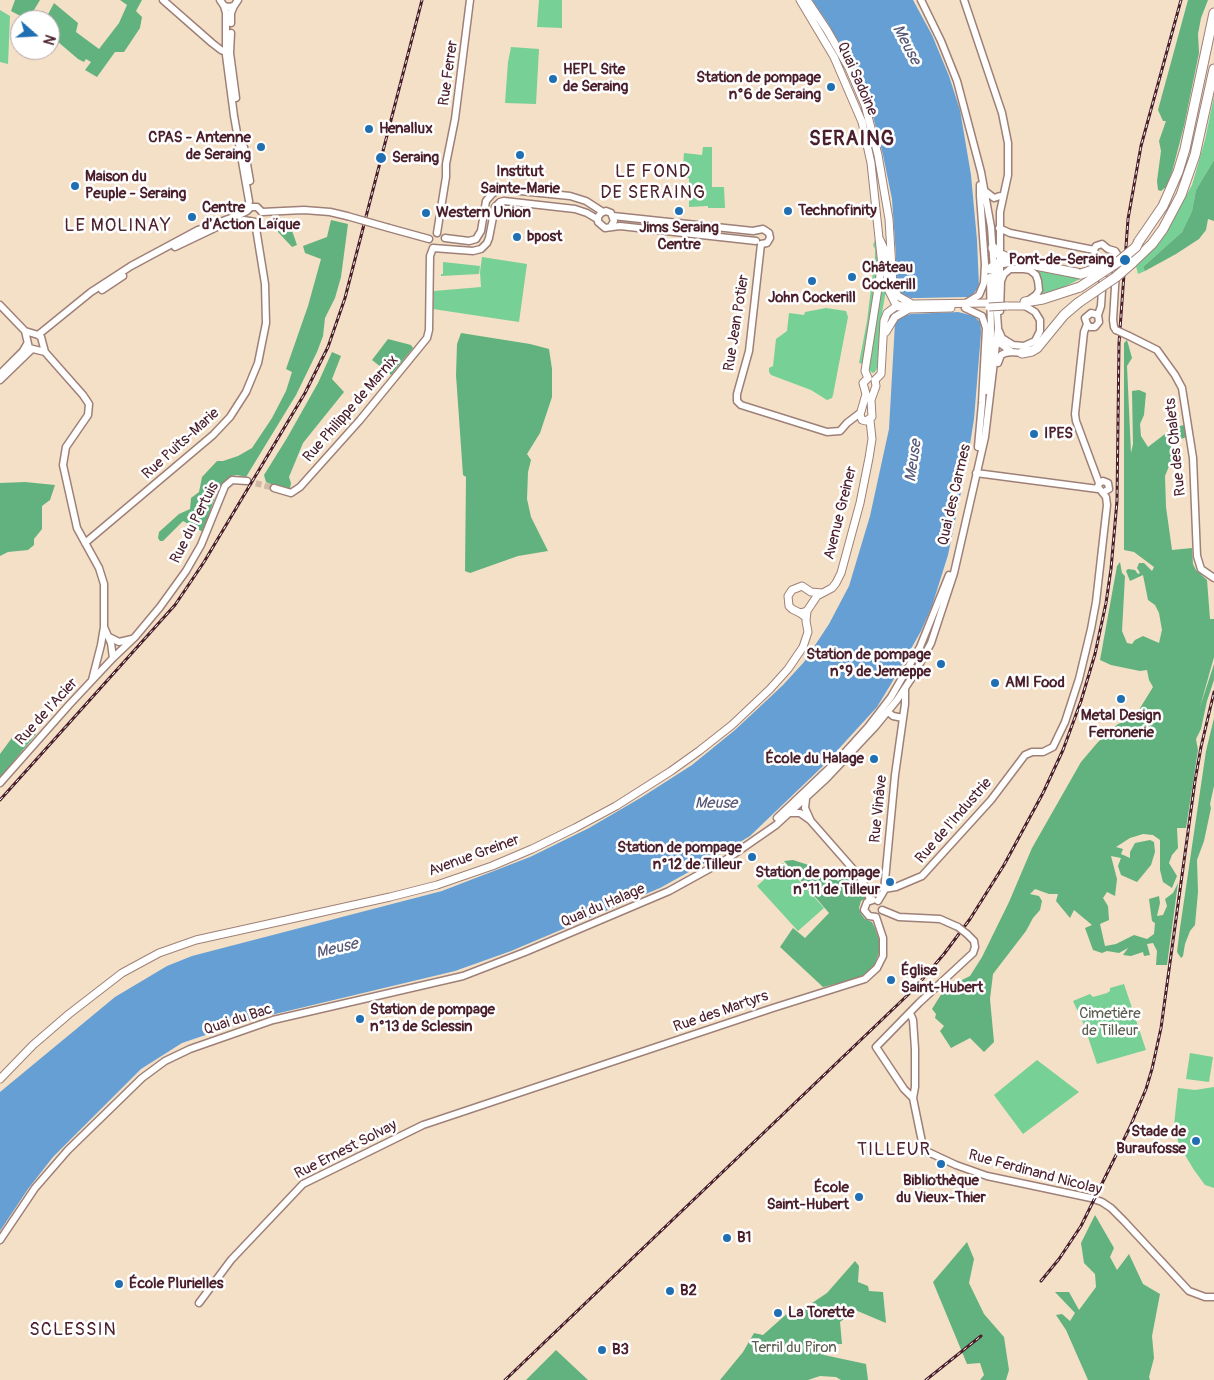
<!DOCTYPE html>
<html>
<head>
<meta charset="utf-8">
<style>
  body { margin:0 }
  #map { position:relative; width:1214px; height:1380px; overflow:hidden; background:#f4e0c6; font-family:Pangolin,sans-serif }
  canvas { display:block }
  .north { position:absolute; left:10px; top:10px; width:50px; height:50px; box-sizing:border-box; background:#fff; border:1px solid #b7a5aa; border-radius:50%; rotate:109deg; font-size:14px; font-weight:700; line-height:20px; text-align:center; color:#4a1f2b }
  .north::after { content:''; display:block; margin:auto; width:18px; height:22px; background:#1f6fb2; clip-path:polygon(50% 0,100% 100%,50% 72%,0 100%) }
</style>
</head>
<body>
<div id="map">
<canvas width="1214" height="1380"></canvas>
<div class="north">N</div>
</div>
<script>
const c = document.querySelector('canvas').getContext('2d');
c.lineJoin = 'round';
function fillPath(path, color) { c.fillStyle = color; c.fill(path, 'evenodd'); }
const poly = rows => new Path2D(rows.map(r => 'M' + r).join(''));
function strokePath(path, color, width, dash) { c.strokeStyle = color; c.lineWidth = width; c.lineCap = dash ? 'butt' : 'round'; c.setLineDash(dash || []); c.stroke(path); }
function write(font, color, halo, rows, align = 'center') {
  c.font = font + ' Pangolin,sans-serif'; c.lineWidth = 5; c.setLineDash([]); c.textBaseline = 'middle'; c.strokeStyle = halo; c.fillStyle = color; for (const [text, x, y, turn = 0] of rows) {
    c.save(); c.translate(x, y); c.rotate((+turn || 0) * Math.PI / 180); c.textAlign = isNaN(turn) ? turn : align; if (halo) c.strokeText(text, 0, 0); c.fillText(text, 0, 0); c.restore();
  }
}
fillPath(poly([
  [539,0,562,0,562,28,537,27],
  [0,10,10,16,8,64,0,62],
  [511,47,539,49,536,104,505,103,508,62],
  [1214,96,1214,160,1196,190,1192,211,1182,232,1143,267,1145,271,1138,274,1136,266,1152,251,1165,234,1192,185,1205,140],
  [703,147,712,147,712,187,724,187,725,208,708,208,708,206,689,207,689,178,682,178,684,153,702,155],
  [875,240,878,264,863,364,859,363,867,321,875,256,875,249,873,245],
  [482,257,527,264,519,322,433,309,434,291,481,287,480,272],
  [443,262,480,266,479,274,441,276,441,274,443,274],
  [885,262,887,284,881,319,877,368,875,372,872,373,868,368],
  [1013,265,1080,277,1080,279,1056,291,1036,298,1041,283,1026,267],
  [826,308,846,311,848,317,833,395,832,398,827,400,811,390,771,375,769,372,769,368,773,366,776,339,787,331,789,313,804,315,805,312],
  [783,863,824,908,798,931,757,886],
  [1124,984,1146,1050,1097,1064,1084,1025,1073,1001,1090,994,1093,997,1107,993,1110,991,1110,988],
  [1190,1053,1213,1057,1209,1082,1186,1079],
  [1037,1060,1079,1092,1023,1134,994,1095],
  [1214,1087,1214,1188,1205,1185,1194,1170,1179,1145,1174,1125,1178,1088,1195,1090]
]), '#77d095');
fillPath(poly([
  [15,0,40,0,28,20,11,11],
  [120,0,142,0,136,11,142,17,140,28,124,52,115,52,97,77,85,70,91,62,86,59,84,62,78,59,50,35,50,20,45,20,54,3,78,23,76,32,99,49,119,23,127,5],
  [1188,0,1208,0,1201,18,1198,34,1199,53,1184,126,1172,172,1166,187,1161,191,1158,190,1157,181,1161,151,1159,141,1166,121,1163,121,1158,110],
  [1214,160,1214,221,1208,219,1206,230,1199,239,1176,254,1145,271,1143,267,1182,232,1192,211,1196,190],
  [331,220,348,224,341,277,335,298,325,318,323,336,317,352,296,395,246,477,237,475,231,476,218,488,203,532,183,521,163,541,160,541,158,538,159,532,179,514,190,509,191,498,199,492,202,477,217,461,223,461,238,456,252,448,272,418,286,391,292,372,286,369,308,306,321,259,305,253,303,246,327,237],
  [289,222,297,245,292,247,278,232,277,227,279,225],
  [461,333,530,344,549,349,552,369,552,397,540,433,527,454,531,460,528,472,527,499,531,517,548,551,518,556,470,573,465,571,466,477,463,475,456,375,457,344],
  [388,339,411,345,413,348,391,375,372,360],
  [1127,340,1132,358,1127,366,1131,453,1133,444,1132,391,1139,390,1146,393,1144,415,1140,424,1141,436,1148,447,1174,427,1185,425,1189,436,1171,443,1172,459,1165,476,1166,507,1172,550,1192,548,1193,564,1196,570,1207,580,1210,619,1214,619,1214,657,1200,707,1214,664,1214,680,1207,701,1201,729,1196,739,1198,750,1186,828,1177,828,1178,848,1172,855,1169,863,1177,876,1172,888,1163,882,1160,870,1160,840,1153,835,1143,834,1130,838,1116,847,1123,849,1121,854,1130,858,1130,852,1135,843,1150,840,1154,842,1155,852,1151,865,1137,882,1121,875,1118,866,1121,858,1111,856,1117,879,1115,896,1107,892,1103,898,1108,906,1109,920,1100,924,1105,946,1116,944,1134,935,1147,939,1154,934,1155,923,1152,921,1149,899,1159,896,1160,903,1157,916,1163,915,1167,906,1165,899,1173,893,1178,883,1167,965,1156,965,1157,951,1153,943,1147,944,1150,955,1144,956,1143,952,1131,956,1123,955,1128,948,1119,953,1107,951,1102,953,1093,950,1085,928,1092,925,1074,910,1070,918,1056,901,1058,894,1049,894,1035,889,1030,894,1039,896,1042,901,1040,910,1033,918,1026,931,993,974,990,999,994,1042,984,1052,970,1038,951,1048,940,1031,944,1026,935,1018,936,1014,932,1009,942,993,954,984,970,976,982,957,1009,902,1032,848,1081,762,1098,742,1118,724,1127,720,1137,713,1153,687,1149,680,1147,670,1140,671,1111,665,1100,660,1117,566,1120,562,1122,573,1125,576,1122,631,1127,643,1132,644,1135,640,1143,636,1159,643,1162,630,1159,613,1155,605,1148,600,1143,575,1130,581,1126,571,1128,569,1135,570,1138,574,1140,573,1137,568,1139,563,1144,563,1152,571,1154,567,1134,552,1124,550,1124,343],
  [332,352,341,356,332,379,344,392,303,443,289,477,291,483,290,489,275,486,266,482,264,475,287,438,318,383],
  [25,482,55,485,50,500,42,506,42,529,34,539,34,545,28,550,8,552,0,556,0,483],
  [1214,718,1214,786,1210,804,1211,808,1204,841,1197,860,1198,892,1195,925,1190,931,1185,944,1183,956,1181,958,1177,952,1180,928,1206,751],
  [26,730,36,734,0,778,0,754,14,735],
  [793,860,818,868,838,881,851,873,857,881,851,887,856,893,863,890,866,898,861,901,859,908,861,914,865,919,872,922,875,928,879,940,879,953,874,965,866,974,853,980,823,987,780,947,793,928,805,938,829,913,784,861],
  [1095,1215,1114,1248,1110,1257,1117,1270,1129,1254,1143,1284,1160,1294,1152,1336,1154,1358,1149,1377,1150,1380,1088,1380,1066,1330,1056,1315,1062,1314,1070,1321,1075,1313,1055,1292,1069,1292,1079,1310,1096,1287,1095,1274,1084,1263,1081,1243],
  [967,1242,974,1259,969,1283,984,1314,1004,1337,1009,1370,1006,1380,980,1380,984,1375,980,1363,967,1364,933,1282],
  [855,1261,859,1266,858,1282,868,1286,869,1291,883,1292,886,1323,855,1310,840,1322,842,1344,826,1344,824,1355,866,1364,868,1380,841,1380,836,1377,820,1376,808,1380,720,1380,743,1352,754,1333,763,1335,790,1311,794,1315,827,1293],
  [556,1350,573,1366,588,1380,526,1380]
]), '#61b27e');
fillPath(poly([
  [812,0,913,0,932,35,949,76,960,110,971,175,977,240,981,333,974,419,967,463,948,555,932,606,921,631,891,684,877,707,823,766,750,836,712,859,660,888,511,951,455,971,250,1020,182,1043,141,1069,53,1157,28,1189,0,1231,0,1092,115,997,167,966,192,956,442,891,530,857,589,828,642,797,692,765,735,730,783,685,804,662,829,624,849,586,870,516,889,429,896,305,896,256,892,199,883,155,869,101,854,70,827,22]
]), '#659fd4');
fillPath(poly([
  [895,282,902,294,911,298,919,298,968,297,972,295,980,286,981,323,974,316,958,312,911,314,901,317,895,322]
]), '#f4e0c6');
strokePath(poly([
  [247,481,274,488]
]), '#d2b9a7', 6, [6, 3]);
const secondary = poly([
  [163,0,212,43,221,50,226,52],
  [220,0,224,6,229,7,234,6,238,0],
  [964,0,1002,113,1008,143,1008,175,1000,212,1000,272,997,284],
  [224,6,226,13,226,55,234,116,249,201,248,209],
  [231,23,231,13,234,6],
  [231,33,230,53,236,98],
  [244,147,250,181],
  [985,191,994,198,1000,196],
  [262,212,304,210,330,212,347,216],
  [613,216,753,231,763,229,769,233,770,238,767,243,761,244],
  [611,226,614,221,611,213,606,211,601,213,598,217,598,222,605,228,620,226,756,241],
  [389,228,429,239],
  [999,228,1010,233,1094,250],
  [437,233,446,177,446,164,455,119,470,0],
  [445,238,469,241,476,239,481,231,486,201,492,194,500,189,570,196,586,201,603,212],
  [761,244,749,351,737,394,737,401,741,405,827,432,840,431,847,423,860,413],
  [175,247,219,226,244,220,255,222],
  [433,248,473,251,481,249,487,243,489,238,495,207,500,202,504,201,575,209,587,213,597,219],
  [1094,250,1096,246,1102,244,1108,249,1115,251,1117,254,1113,320,1114,327,1116,330],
  [1094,250,1096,257,1104,258],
  [102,290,123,276],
  [966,303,979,295,984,283,985,264,980,196,980,185],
  [0,305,25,331,38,335,41,337,45,352,83,395,89,404,88,415,66,447,63,465,77,528,99,568,104,584,104,627,101,645,92,680],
  [965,308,982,316,986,328,982,403,978,447],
  [1000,311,1001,281,1004,274,1010,269,1024,269,1030,270,1036,275,1038,281,1039,290,1036,295,1029,300],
  [1087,324,1090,327,1095,327,1099,322,1098,315,1101,306,1104,258],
  [25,331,29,348,45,352],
  [999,331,1002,338,1013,345,1024,346,1035,341,1040,331,1040,320,1035,312,1025,306],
  [38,335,91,292,131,266,198,230,239,215,247,211,251,207,257,207,262,212],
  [1129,336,1157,350,1175,375,1182,388,1193,458,1197,556,1201,569,1214,578],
  [995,340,1012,352],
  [998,363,1001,355,1005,353,1012,352,1022,353],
  [0,374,23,351,27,344],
  [0,380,31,350],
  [987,391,991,333,990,277],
  [976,473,1098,489],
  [1099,483,1103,481,1108,483,1109,489,1104,492],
  [274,488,291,493,300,487,360,420,427,338,429,330,430,256,433,248],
  [85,543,213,435,230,417,246,392,258,363,266,323,265,284,255,222],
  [104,627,111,643,113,658],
  [109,637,119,642,132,639],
  [888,712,893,716,903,718],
  [0,783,69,705,113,658,135,637,160,607,186,571,201,545,225,486,232,480,247,481],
  [806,799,805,808,810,819],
  [790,813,800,813,810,820,860,877,866,888,870,900],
  [777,818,839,759,868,727,891,697,920,647,949,575],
  [884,889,896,887,922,876,991,800,1025,755,1032,752,1043,752,1053,747,1065,722,1079,679,1091,629,1096,602,1107,505,1106,497,1098,487,1099,483,1076,421,1075,414,1084,332,1087,324,1085,318,1091,313,1098,315],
  [873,900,867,902,864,910,869,916,876,917],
  [878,901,884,891,895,775,905,704,905,689],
  [882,910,899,917,940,919,958,927],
  [910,1013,913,1020,915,1049,915,1087,913,1098,922,1142,926,1151,956,1165,987,1176,1091,1198,1102,1202,1111,1208,1124,1221,1189,1291,1205,1297,1214,1297],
  [913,1098,904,1089,876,1047,919,1003,973,953,975,947,974,941,967,934],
  [0,1240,35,1188,68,1150,142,1078,165,1061,190,1049,273,1020,463,976,525,952,669,891,727,859,776,825,827,778,875,727,897,700,913,676,931,643,954,573,985,437,998,328,991,227,981,172,957,81,941,41,921,0],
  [199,1303,231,1260,303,1184,423,1125,773,1008,865,979,877,968,883,956,883,938,876,917]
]);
const primary = poly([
  [800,0,834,57,862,122,871,163,882,266],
  [807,0,827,30,849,68,865,105,878,155,889,219,893,286,898,296,912,304],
  [880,240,886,253,888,289,895,303,900,307,910,309,951,308],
  [1006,306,1025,306],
  [886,332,895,317,909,309],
  [868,378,863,383,866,394,860,415,862,420,866,421,872,417,871,400,876,386,875,380,881,374,884,321,887,313,895,307,912,304,989,303],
  [868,378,865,371,882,263],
  [800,613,807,611,817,596,832,588,836,583,841,573,860,503,869,458,872,439,870,420],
  [804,616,800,613,792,609,789,606,788,596,792,590,802,586,811,592,822,593],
  [0,1079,33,1045,69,1014,122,973,159,953,196,940,390,897,437,885,492,866,532,849,575,828,616,806,671,771,699,751,732,725,770,689,788,669,803,647,808,632,806,621,807,611]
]);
const highway = poly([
  [1139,241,1163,206,1178,172,1185,149,1214,13],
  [993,248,999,254,1015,261,1081,274],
  [1132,263,1152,244,1163,229,1181,195,1195,155,1214,69],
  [990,269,999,263,1013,261],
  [1025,302,1043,299,1080,287],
  [1022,353,1032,351,1037,348,1064,315,1078,303]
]);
strokePath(secondary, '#9f8078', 9);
strokePath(primary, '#9f8078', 9);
strokePath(highway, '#9f8078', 11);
strokePath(secondary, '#fff', 6);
strokePath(primary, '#fff', 7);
strokePath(highway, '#fff', 9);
const rail = poly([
  [0,800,175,605,204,562,305,393,328,347,345,298,422,0],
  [1041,1281,1059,1259,1081,1226,1130,1127,1146,1089,1152,1069,1161,1028,1195,781,1201,747,1214,692],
  [505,1380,914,989,944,954,970,919,1004,865,1043,793,1063,750,1081,701,1095,654,1106,603,1111,569,1117,501,1119,343,1128,219,1141,146,1181,0],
  [926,1380,981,1336]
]);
strokePath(rail, '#4a1f2b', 3);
strokePath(rail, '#fff', 1, [4]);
const secondaryBridge = poly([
  [347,216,389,228],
  [1116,330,1129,336],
  [958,927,967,934]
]);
const primaryBridge = poly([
  [989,307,1006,306]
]);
const highwayBridge = poly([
  [1081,274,1107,265],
  [1080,287,1118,262,1136,247,1139,241],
  [1078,303,1116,277,1132,263]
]);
strokePath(secondaryBridge, '#9f8078', 9, []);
strokePath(primaryBridge, '#9f8078', 9, []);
strokePath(highwayBridge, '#9f8078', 11, []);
strokePath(secondaryBridge, '#fff', 6);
strokePath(primaryBridge, '#fff', 7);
strokePath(highwayBridge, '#fff', 9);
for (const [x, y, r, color] of [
  [553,79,5,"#1f6fb2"],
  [831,87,5,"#1f6fb2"],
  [369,129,5,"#1f6fb2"],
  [261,147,5,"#1f6fb2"],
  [520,155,5,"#1f6fb2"],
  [381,158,6,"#1f6fb2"],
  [75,186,5,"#1f6fb2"],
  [679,211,5,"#1f6fb2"],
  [788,211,5,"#1f6fb2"],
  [426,213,5,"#1f6fb2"],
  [192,217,5,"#1f6fb2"],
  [517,237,5,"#1f6fb2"],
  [1125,260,6,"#1f6fb2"],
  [852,277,5,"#1f6fb2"],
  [812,281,5,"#1f6fb2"],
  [1034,434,5,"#1f6fb2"],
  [941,664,5,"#1f6fb2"],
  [995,683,5,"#1f6fb2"],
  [1121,699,5,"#1f6fb2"],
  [874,759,5,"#1f6fb2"],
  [752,857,5,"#1f6fb2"],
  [890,882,5,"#1f6fb2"],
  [891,980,5,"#1f6fb2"],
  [360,1019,5,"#1f6fb2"],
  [1196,1141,5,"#1f6fb2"],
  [941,1164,5,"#1f6fb2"],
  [859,1197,5,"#1f6fb2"],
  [727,1238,5,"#1f6fb2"],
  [119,1284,5,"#1f6fb2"],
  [670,1291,5,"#1f6fb2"],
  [778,1313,5,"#1f6fb2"],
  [602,1350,5,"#1f6fb2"]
]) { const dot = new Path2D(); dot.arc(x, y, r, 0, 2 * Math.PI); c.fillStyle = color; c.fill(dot); strokePath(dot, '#fff', 2); }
write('bold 15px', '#4a1f2b', '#fff', [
  ["HEPL Site",563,70],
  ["de Seraing",563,87],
  ["Station de pompage",821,78,"right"],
  ["n°6 de Seraing",821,95,"right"],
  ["Henallux",379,129],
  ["CPAS - Antenne",251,138,"right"],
  ["de Seraing",251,155,"right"],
  ["Seraing",392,158],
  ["Institut",520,172,"center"],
  ["Sainte-Marie",520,189,"center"],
  ["Maison du",85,177],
  ["Peuple - Seraing",85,194],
  ["Centre",202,208],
  ["d'Action Laïque",202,225],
  ["Technofinity",798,211],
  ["Western Union",436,213],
  ["Jims Seraing",679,228,"center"],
  ["Centre",679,245,"center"],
  ["bpost",527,237],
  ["Pont-de-Seraing",1114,260,"right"],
  ["Château",862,268],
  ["Cockerill",862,285],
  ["John Cockerill",812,298,"center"],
  ["IPES",1044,434],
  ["Station de pompage",931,655,"right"],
  ["n°9 de Jemeppe",931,672,"right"],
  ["AMI Food",1005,683],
  ["Metal Design",1121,716,"center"],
  ["Ferronerie",1121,733,"center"],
  ["École du Halage",864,759,"right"],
  ["Station de pompage",742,848,"right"],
  ["n°12 de Tilleur",742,865,"right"],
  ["Station de pompage",880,873,"right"],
  ["n°11 de Tilleur",880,890,"right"],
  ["Église",901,971],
  ["Saint-Hubert",901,988],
  ["Station de pompage",370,1010],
  ["n°13 de Sclessin",370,1027],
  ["Stade de",1186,1132,"right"],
  ["Buraufosse",1186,1149,"right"],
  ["Bibliothèque",941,1181,"center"],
  ["du Vieux-Thier",941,1198,"center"],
  ["École",849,1188,"right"],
  ["Saint-Hubert",849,1205,"right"],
  ["B1",737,1238],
  ["École Plurielles",129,1284],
  ["B2",680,1291],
  ["La Torette",788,1313],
  ["B3",612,1350]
], 'left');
write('15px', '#4a1f2b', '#fff', [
  ["Rue Ferrer",449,73,-82],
  ["Quai Sadoine",857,79,66],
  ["Rue Jean Potier",737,323,-81],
  ["Rue Philippe de Marnix",351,409,-49],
  ["Rue Puits-Marie",181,444,-42],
  ["Rue des Chalets",1176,447,-96],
  ["Quai des Carmes",955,495,-77],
  ["Avenue Greiner",841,513,-76],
  ["Rue du Pertuis",195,523,-63],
  ["Rue de l'Acier",47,712,-48],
  ["Rue Vinâve",879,809,-84],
  ["Rue de l'Industrie",954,821,-49],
  ["Avenue Greiner",474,856,-20],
  ["Quai du Halage",603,906,-23],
  ["Rue des Martyrs",721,1012,-19],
  ["Quai du Bac",238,1020,-18],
  ["Rue Ernest Solvay",346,1150,-27],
  ["Rue Ferdinand Nicolay",1035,1173,15]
]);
write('15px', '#5a5d50', '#fff', [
  ["Cimetière",1110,1014],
  ["de Tilleur",1110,1031],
  ["Terril du Piron",794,1348]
]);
write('italic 16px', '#565977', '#fff', [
  ["Meuse",906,45,62],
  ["Meuse",914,461,-82],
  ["Meuse",716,804],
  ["Meuse",337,949,-14]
]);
c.letterSpacing = '1px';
write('18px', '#4a1f2b', '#fff', [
  ["LE FOND",653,172],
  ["DE SERAING",653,193],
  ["LE MOLINAY",118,226],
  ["TILLEUR",894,1150],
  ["SCLESSIN",73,1330]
]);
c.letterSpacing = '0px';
c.letterSpacing = '1px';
write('bold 20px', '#4a1f2b', '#fff', [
  ["SERAING",852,140]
]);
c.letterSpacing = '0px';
</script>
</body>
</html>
